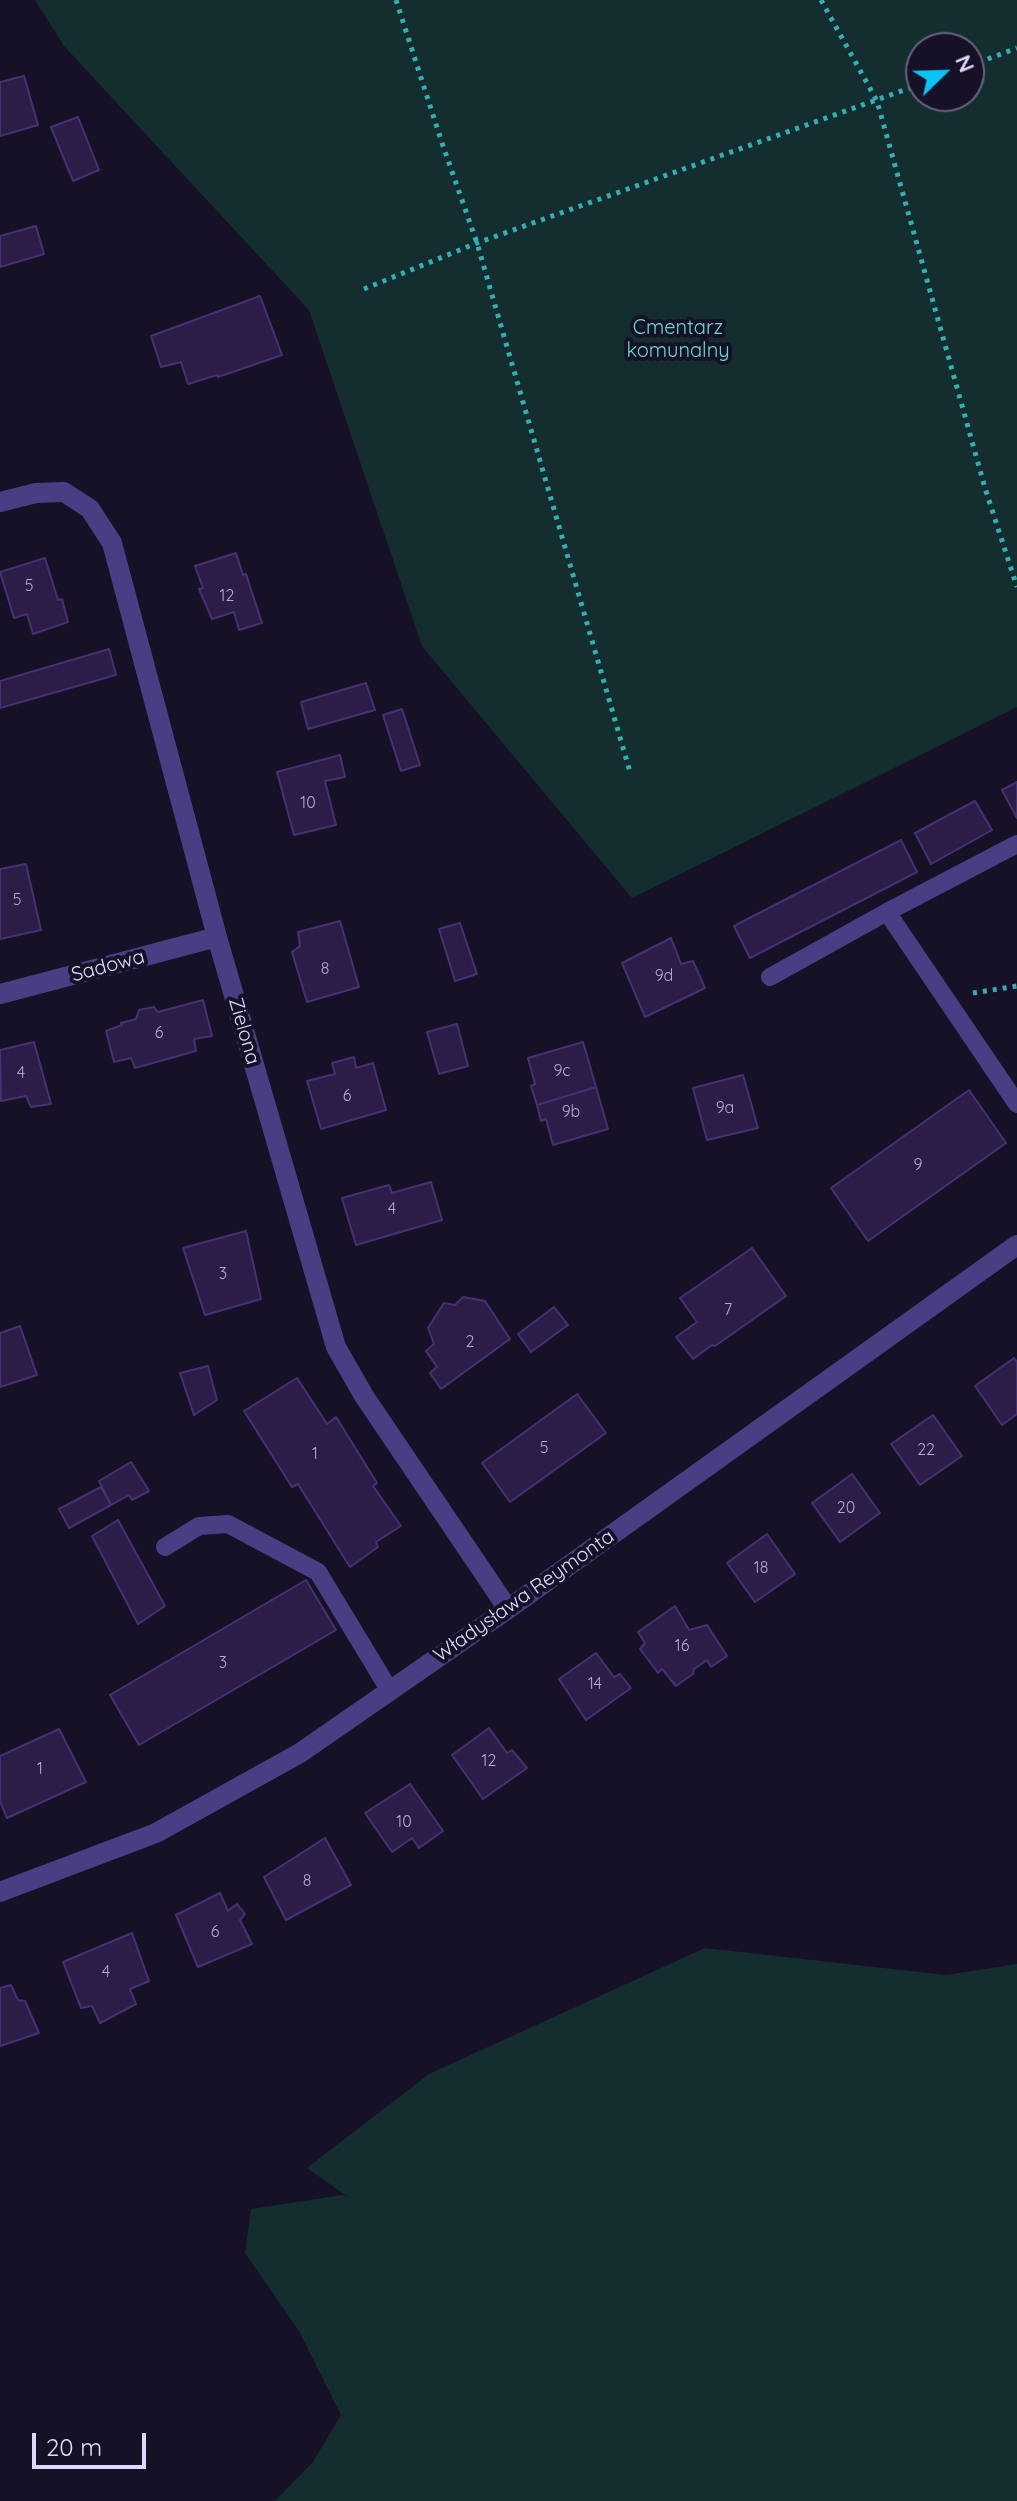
<!DOCTYPE html>
<html>
<head>
<meta charset="utf-8">
<style>
  body { margin:0 }
  #map { position:relative; width:1017px; height:2501px; overflow:hidden; background:#171127; font-family:Quicksand,sans-serif }
  canvas { display:block }
  .north { position:absolute; left:905px; top:32px; width:80px; height:80px; box-sizing:border-box; background:#171127; border:2px solid #68617d; border-radius:50%; rotate:67deg; font-size:22px; font-weight:700; line-height:32px; text-align:center; color:#e1d8fd }
  .north::after { content:''; display:block; margin:auto; width:28px; height:36px; background:#0dc2f4; clip-path:polygon(50% 0,100% 100%,50% 72%,0 100%) }
  .scale { position:absolute; left:32px; top:2433px; width:114px; height:36px; box-sizing:border-box; border:4px solid #e1d8fd; border-top:0; padding-left:10px; font-size:24px; line-height:28px; white-space:nowrap; color:#e1d8fd; -webkit-text-stroke:6px #171127; paint-order:stroke }
</style>
</head>
<body>
<div id="map">
<canvas width="1017" height="2501"></canvas>
<div class="north">N</div>
<div class="scale">20 m</div>
</div>
<script>
const c = document.querySelector('canvas').getContext('2d');
c.lineJoin = 'round';
function fillPath(path, color) { c.fillStyle = color; c.fill(path, 'evenodd'); }
const poly = rows => new Path2D(rows.map(r => 'M' + r).join(''));
function strokePath(path, color, width, dash) { c.strokeStyle = color; c.lineWidth = width; c.lineCap = dash ? 'butt' : 'round'; c.setLineDash(dash || []); c.stroke(path); }
function write(font, color, halo, rows, align = 'center') {
  c.font = font + ' Quicksand,sans-serif'; c.lineWidth = 8; c.setLineDash([]); c.textBaseline = 'middle'; c.strokeStyle = halo; c.fillStyle = color; for (const [text, x, y, turn = 0] of rows) {
    c.save(); c.translate(x, y); c.rotate((+turn || 0) * Math.PI / 180); c.textAlign = isNaN(turn) ? turn : align; if (halo) c.strokeText(text, 0, 0); c.fillText(text, 0, 0); c.restore();
  }
}
fillPath(poly([
  [35,0,1017,0,1017,707,632,898,422,646,309,310,64,46],
  [921,48,969,48,969,96,921,96],
  [705,1948,946,1975,1017,1964,1017,2501,275,2501,313,2462,341,2415,299,2331,245,2253,251,2209,342,2195,348,2197,307,2168,429,2074]
]), '#142e30');
const building = poly([
  [24,76,38,125,0,136,0,82,24,76],
  [78,117,99,170,73,181,51,127,78,117],
  [36,226,44,254,0,267,0,236,36,226],
  [260,296,282,355,218,377,217,375,188,384,181,362,161,367,151,336,260,296],
  [236,553,243,575,246,574,262,623,239,630,234,612,212,619,199,589,203,588,195,566,236,553],
  [45,558,58,600,62,599,68,622,33,634,27,614,14,618,0,572,45,558],
  [109,649,116,675,0,708,0,681,109,649],
  [366,683,375,710,308,729,301,702,366,683],
  [402,709,420,765,401,771,383,715,402,709],
  [340,755,345,777,325,781,336,825,294,835,277,772,340,755],
  [1017,782,1017,818,1002,790,1017,782],
  [975,801,992,830,931,864,915,833,975,801],
  [901,840,917,872,750,958,734,926,901,840],
  [26,864,41,930,0,939,0,869,26,864],
  [340,921,359,987,307,1002,292,952,300,946,298,932,340,921],
  [460,923,477,974,455,981,439,929,460,923],
  [671,938,681,964,693,961,705,988,645,1017,622,963,671,938],
  [203,1000,212,1036,194,1039,196,1051,135,1068,131,1058,114,1062,106,1031,122,1025,121,1023,136,1019,139,1010,154,1007,158,1012,203,1000],
  [457,1024,468,1066,439,1074,427,1032,457,1024],
  [34,1042,51,1104,31,1107,26,1096,1,1101,0,1050,34,1042],
  [583,1042,596,1087,537,1105,531,1086,535,1084,528,1058,583,1042],
  [354,1057,356,1068,373,1063,386,1110,321,1129,307,1081,335,1074,332,1063,354,1057],
  [743,1075,758,1128,707,1140,693,1088,743,1075],
  [596,1087,608,1129,553,1145,546,1119,541,1121,537,1105,596,1087],
  [969,1090,1006,1143,868,1241,831,1188,969,1090],
  [431,1182,442,1220,356,1245,342,1198,389,1185,392,1193,431,1182],
  [246,1231,261,1299,205,1315,183,1248,246,1231],
  [752,1248,786,1296,715,1346,712,1345,693,1359,676,1337,697,1322,680,1298,752,1248],
  [463,1297,485,1301,510,1339,441,1389,430,1373,437,1367,426,1351,434,1344,428,1328,444,1303,455,1305,463,1297],
  [554,1307,568,1325,531,1352,518,1334,554,1307],
  [20,1326,37,1375,0,1387,0,1333,20,1326],
  [1014,1358,1017,1362,1017,1414,1002,1425,975,1386,1014,1358],
  [208,1366,217,1400,194,1415,180,1373,208,1366],
  [297,1378,327,1424,336,1417,377,1483,373,1486,401,1526,376,1542,378,1547,350,1567,298,1484,292,1487,244,1411,297,1378],
  [577,1394,606,1433,510,1502,482,1463,577,1394],
  [933,1415,962,1456,920,1485,891,1444,933,1415],
  [131,1462,149,1491,132,1500,129,1495,111,1505,99,1481,131,1462],
  [852,1474,880,1513,840,1542,812,1503,852,1474],
  [101,1487,111,1505,69,1528,59,1509,101,1487],
  [118,1520,165,1606,138,1624,92,1536,118,1520],
  [767,1534,795,1574,755,1602,727,1563,767,1534],
  [306,1580,336,1630,139,1745,110,1695,306,1580],
  [675,1606,689,1630,707,1625,727,1656,711,1667,707,1660,694,1669,693,1674,676,1686,662,1669,658,1673,640,1649,645,1643,638,1632,675,1606],
  [596,1653,614,1677,620,1674,631,1688,586,1720,559,1679,596,1653],
  [489,1728,507,1753,512,1750,527,1768,483,1799,452,1755,489,1728],
  [59,1729,86,1782,7,1818,0,1801,0,1756,59,1729],
  [410,1784,443,1831,419,1848,412,1838,392,1852,365,1813,410,1784],
  [325,1838,351,1885,286,1920,264,1877,325,1838],
  [220,1893,228,1911,237,1904,245,1914,240,1920,252,1944,198,1967,176,1915,220,1893],
  [132,1933,149,1981,130,1989,136,2004,100,2023,92,2006,81,2008,63,1962,132,1933],
  [11,1985,18,2000,25,2001,39,2033,0,2046,0,1988,11,1985]
]);
fillPath(building, '#2b1d47');
strokePath(building, '#453172', 2);
strokePath(poly([
  [396,0,442,143,477,243,630,772],
  [821,0,877,101,985,488,1017,587],
  [969,66,1017,48],
  [364,289,477,243,921,84],
  [973,993,1017,986]
]), '#35adb4', 5, [4, 6]);
strokePath(poly([
  [887,912,1017,844],
  [770,977,887,912,1017,1104],
  [165,1547,199,1526,228,1524,318,1572,390,1691]
]), '#493e83', 18);
strokePath(poly([
  [0,502,36,493,64,492,90,509,112,543,217,937,336,1347,364,1396,508,1609],
  [0,994,217,937],
  [0,1892,156,1833,300,1753,508,1609,1017,1245]
]), '#493e83', 20);
write('16px', '#b4a9d0', null, [
  ["5",29,586],
  ["12",227,596],
  ["10",308,803],
  ["5",17,900],
  ["8",325,969],
  ["9d",664,976],
  ["6",159,1033],
  ["9c",562,1071],
  ["4",21,1073],
  ["6",347,1096],
  ["9a",725,1108],
  ["9b",571,1112],
  ["9",918,1165],
  ["4",392,1209],
  ["3",223,1274],
  ["7",728,1310],
  ["2",470,1342],
  ["5",544,1448],
  ["22",926,1450],
  ["1",315,1454],
  ["20",846,1508],
  ["18",761,1568],
  ["16",682,1646],
  ["3",223,1663],
  ["14",595,1684],
  ["12",489,1761],
  ["1",40,1769],
  ["10",404,1822],
  ["8",307,1881],
  ["6",215,1932],
  ["4",106,1972]
]);
write('20px', '#66dbcc', '#171127', [
  ["Cmentarz",678,328],
  ["komunalny",678,351]
]);
write('20px', '#e1d8fd', '#171127', [
  ["Sadowa",108,966,-15],
  ["Zielona",244,1031,74],
  ["Władysława Reymonta",524,1596,-35]
]);
</script>
</body>
</html>
